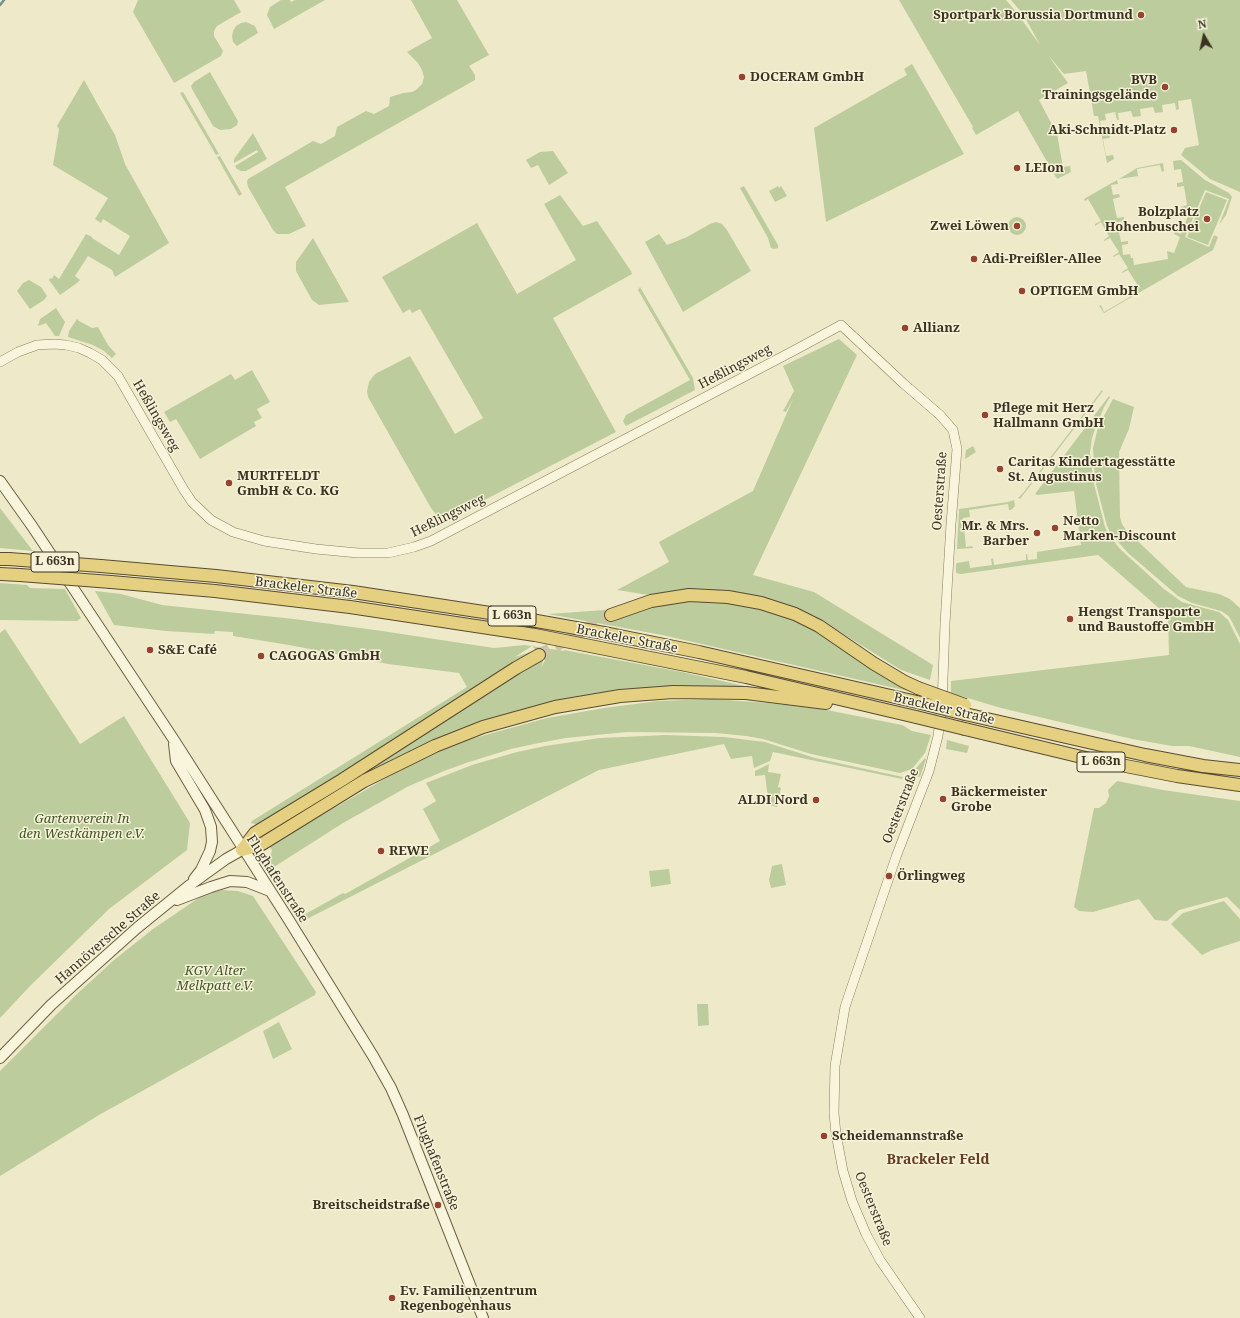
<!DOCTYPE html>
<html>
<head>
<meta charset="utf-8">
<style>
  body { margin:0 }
  #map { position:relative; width:1240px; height:1318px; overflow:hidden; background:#eeeac9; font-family:"Noto Serif",serif }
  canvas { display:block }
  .north { position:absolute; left:1184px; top:16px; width:40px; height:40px; -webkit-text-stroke:3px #f5f2d8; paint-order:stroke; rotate:351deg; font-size:11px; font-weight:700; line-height:16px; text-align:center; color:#3b3221 }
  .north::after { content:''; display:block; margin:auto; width:14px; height:18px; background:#3b3221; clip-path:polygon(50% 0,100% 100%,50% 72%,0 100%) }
</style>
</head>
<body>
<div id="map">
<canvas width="1240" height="1318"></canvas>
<div class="north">N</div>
</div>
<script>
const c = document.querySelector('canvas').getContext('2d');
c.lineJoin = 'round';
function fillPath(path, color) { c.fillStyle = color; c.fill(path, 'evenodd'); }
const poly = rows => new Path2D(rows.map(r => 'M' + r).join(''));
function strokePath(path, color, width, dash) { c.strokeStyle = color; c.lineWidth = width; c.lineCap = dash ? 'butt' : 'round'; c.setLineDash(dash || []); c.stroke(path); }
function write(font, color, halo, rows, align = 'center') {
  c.font = font + ' "Noto Serif",serif'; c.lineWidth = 3; c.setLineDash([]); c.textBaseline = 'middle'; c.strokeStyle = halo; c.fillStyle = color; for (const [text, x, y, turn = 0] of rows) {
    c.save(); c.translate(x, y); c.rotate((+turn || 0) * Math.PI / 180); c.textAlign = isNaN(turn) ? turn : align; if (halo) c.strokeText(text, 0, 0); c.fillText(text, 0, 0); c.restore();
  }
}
fillPath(poly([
  [138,0,234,0,241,12,217,26,214,31,214,36,223,51,221,56,174,83,133,12],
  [281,0,290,0,291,2,295,0,325,0,274,29,267,15,270,7],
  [411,0,457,0,489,55,469,66,475,75,475,80,285,187,306,226,289,234,277,234,273,230,248,187,247,182,248,179,313,141,321,144,335,136,337,127,366,111,374,114,389,106,390,97,403,93,412,92,416,90,422,84,424,77,422,70,418,63,407,52,432,38],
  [899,0,1006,0,1017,13,1040,45,1023,14,1011,0,1240,0,1240,192,1210,179,1181,155,1185,148,1199,145,1191,99,1178,101,1179,109,1176,110,1175,103,1162,105,1163,112,1155,113,1153,107,1140,109,1141,116,1133,117,1131,111,1118,113,1119,120,1117,120,1115,112,1105,114,1106,120,1100,121,1102,133,1109,132,1110,138,1103,139,1106,156,1113,155,1114,159,1107,163,1098,116,1094,116,1086,71,1064,74,1048,55,1068,83,1039,100,1057,134,1063,167,1070,166,1071,172,1057,179,1018,111,976,135,972,128,973,127],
  [246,22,255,26,258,33,237,46,233,42,232,36,233,31,236,26,241,23],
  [912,64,964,154,826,222,814,128,907,75,904,69],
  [210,72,238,121,237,125,231,129,220,130,213,126,192,89,191,86,194,82],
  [84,80,115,135,125,164,169,243,115,277,112,270,88,256,75,276,80,280,77,283,60,295,49,280,50,278,52,279,54,275,59,279,86,234,92,237,92,238,119,255,130,236,103,219,101,223,95,219,108,198,53,165,59,129,57,126],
  [183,92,219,154,216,155,180,93],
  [253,133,267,159,246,171,241,171,237,169,235,166,258,152,257,150,234,163,234,159],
  [553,151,568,173,549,185,538,165,531,168,526,160,540,152],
  [220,156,242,194,239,196,217,157],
  [1181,160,1205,180,1229,193,1232,197,1226,215,1219,225,1229,199,1205,190,1185,237,1209,247,1214,235,1218,237,1213,250,1104,313,1099,306,1101,305,1104,312,1130,297,1127,291,1128,290,1132,296,1135,294,1131,288,1137,284,1128,270,1122,273,1122,272,1128,268,1119,254,1113,257,1113,256,1119,252,1110,238,1104,241,1104,240,1109,236,1101,222,1095,226,1095,224,1101,221,1088,199,1085,201,1084,199,1117,180,1118,184,1111,185,1113,195,1119,194,1120,197,1113,199,1117,218,1124,217,1124,221,1117,222,1121,242,1128,241,1128,244,1122,245,1123,255,1130,254,1131,258,1133,258,1134,265,1168,259,1167,251,1174,253,1180,237,1174,234,1175,231,1181,234,1188,216,1182,214,1181,207,1187,205,1184,186,1177,187,1177,183,1183,182,1181,169,1174,170,1173,161],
  [1163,163,1164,171,1162,172,1160,165,1137,169,1138,176,1119,179,1137,168],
  [744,186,778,245,778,248,774,249,771,248,768,238,740,188],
  [778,186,779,188,781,186,787,196,775,202,769,191],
  [1206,192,1227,200,1208,245,1187,237],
  [560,195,583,226,597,221,631,271,632,274,553,318,616,432,442,522,431,508,368,397,367,391,369,382,375,374,410,356,455,434,483,418,420,309,412,313,410,309,403,313,382,277,477,223,517,294,576,260,544,204],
  '1008 226a9 9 0 1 1 18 0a9 9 0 1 1-18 0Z',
  [716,222,722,224,727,230,751,271,683,312,645,242,659,234,667,245,687,237,710,224],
  [313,238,349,302,319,305,312,300,296,271,296,262],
  [29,280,41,287,47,296,44,300,30,309,17,291,23,283],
  [640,287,693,378,695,390,626,426,623,421,626,415,690,380,638,290],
  [56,308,65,322,59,336,55,336,46,323,38,326,40,319],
  [77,319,79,321,92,328,98,327,108,345,116,354,112,358,104,351,93,345,68,337,69,331],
  [839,339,857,355,753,575,814,592,933,665,930,680,901,670,816,617,780,602,717,590,649,595,617,590,669,562,659,542,753,491,793,399,786,412,783,411,794,391,783,366],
  [252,370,270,402,257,409,262,418,254,422,256,426,200,459,176,419,170,422,164,412,231,374,235,380],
  [1102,390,1103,391,1020,499,1018,498,1023,493],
  [1109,396,1110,397,1104,407,1096,426,1092,438,1090,453,1094,484,1105,527,1108,533,1119,548,1164,589,1182,602,1219,612,1228,620,1240,644,1240,757,1189,746,1172,746,1132,739,1001,708,951,693,951,681,1169,655,1168,616,1098,555,961,574,956,573,956,564,957,563,969,561,970,568,992,565,991,559,993,558,994,565,1026,560,1026,554,1027,554,1028,560,1037,559,1037,552,1081,545,1074,491,1037,495,1035,494],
  [1113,399,1134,407,1129,429,1119,452,1120,517,1122,524,1126,530,1186,587,1219,594,1230,599,1240,608,1240,638,1230,618,1227,615,1221,611,1192,603,1178,596,1128,553,1111,534,1107,526,1095,480,1093,448,1098,427],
  [973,446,976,452,965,459,966,450],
  [1014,500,1015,506,1011,510,1009,510,1008,504,969,510,970,517,963,518,966,547,972,546,973,548,957,549,959,509,1008,502],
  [0,508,33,551,0,548],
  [0,583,27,585,30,588,65,589,81,618,77,621,0,620],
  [95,591,121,594,162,605,294,619,382,631,494,648,525,645,564,651,564,650,682,672,758,689,681,687,483,724,263,839,261,836,541,659,543,661,541,668,545,660,532,646,515,657,533,651,532,654,257,826,255,824,251,823,252,821,467,687,459,673,388,664,289,645,233,636,233,632,215,631,214,634,166,631,114,625],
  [703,599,727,601,779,613,803,624,825,636,912,690,912,692,662,635,548,614,605,610,614,618,657,605],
  [5,629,80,744,124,716,190,823,187,850,109,909,31,985,0,1018,0,633],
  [711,699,769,703,817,708,902,725,912,731,931,735,925,753,912,769,900,773,811,754,763,739,746,736,716,733,627,732,566,738,539,743,511,749,469,762,444,771,409,786,343,823,274,867,269,868,268,867,272,850,269,846,410,764,467,740,547,718,604,708,658,701],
  [666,735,724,737,765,742,815,758,903,777,902,779,773,752,770,761,754,768,752,756,731,759,724,744,599,770,303,921,300,917,343,893,345,894,440,841,423,809,436,801,426,783,472,765,517,752,545,746,600,738],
  [947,740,969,746,967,753,946,749],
  [925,758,926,759,920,777,910,775],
  [769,764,768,772,781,774,778,787,781,788,777,807,769,805,765,775,755,776,755,771],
  [1117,781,1163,790,1240,801,1240,910,1227,897,1179,910,1167,921,1155,920,1139,899,1093,912,1079,911,1074,907,1094,808,1099,808,1106,803,1109,796,1108,790],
  [782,864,786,885,771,888,769,880,772,866],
  [669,869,671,884,651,887,649,871],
  [222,890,238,891,253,896,316,992,315,995,99,1115,0,1176,0,1071,78,993,114,960,153,929,203,895],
  [1224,901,1240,919,1240,941,1212,950,1202,955,1171,924,1183,913],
  [697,1004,708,1004,709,1025,698,1026],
  [279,1022,292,1049,273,1059,263,1031]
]), '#bdcc9d');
strokePath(poly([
  [0,5,4,0]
]), '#70918f', 2.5);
strokePath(poly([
  [539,655,611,615]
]), '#cac5a7', 12, [12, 6]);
const tertiary = poly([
  [0,362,18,352,37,345,54,344,66,345,79,348,90,353,102,360,118,376,184,490,192,502,211,520,233,532,264,541,316,549,358,553,388,553,414,547,431,541,795,350,841,325,904,384,940,415,953,430,957,449,951,524,945,624,942,705,938,736,929,771,896,857,850,992,845,1007,835,1066,834,1113,836,1134,843,1171,852,1201,866,1234,880,1260,920,1318]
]);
const secondary = poly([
  [0,481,32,526,174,740,287,917,373,1056,391,1088,403,1115,483,1318],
  [174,744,176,761,205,810,211,827,212,842,210,851,201,870,194,879],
  [177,900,211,887,230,881,247,882,270,891],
  [0,1058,51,1005,137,928,190,885,226,859,242,850]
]);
const trunk = poly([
  [0,559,9,559],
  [101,566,216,576,353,592,503,615,604,633,699,652,917,702],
  [0,574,20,575],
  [111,582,215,591,350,607,535,635,746,677,916,717],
  [611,615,651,601,689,595,728,597,761,603,795,614,819,626,873,663,903,681,918,688],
  [965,714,1145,755,1203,766,1240,770],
  [965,729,1090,759,1177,776,1240,785],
  [242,850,262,844,364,781,435,746,483,727,555,707,620,696,673,692,746,693,826,703],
  [242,850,255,833,342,780,516,668,539,655]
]);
strokePath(tertiary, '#8a7e5e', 10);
strokePath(secondary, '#6c5f41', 12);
strokePath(trunk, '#584b32', 14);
strokePath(tertiary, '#f8f5dc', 9);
strokePath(secondary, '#f8f5dc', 10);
strokePath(trunk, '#e4d080', 12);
const trunkBridge = poly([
  [9,559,101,566],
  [20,575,111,582],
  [918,688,965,705],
  [917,702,965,714],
  [916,717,965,729]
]);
strokePath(trunkBridge, '#584b32', 14, []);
strokePath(trunkBridge, '#e4d080', 12);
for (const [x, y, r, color] of [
  [1141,15,4,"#97422f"],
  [742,77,4,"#97422f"],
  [1165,87,4,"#97422f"],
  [1174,130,4,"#97422f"],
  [1017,168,4,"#97422f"],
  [1207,219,4,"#97422f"],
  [1017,226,4,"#97422f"],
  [974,259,4,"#97422f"],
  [1022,291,4,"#97422f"],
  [905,328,4,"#97422f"],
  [985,415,4,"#97422f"],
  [1000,469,4,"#97422f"],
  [229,483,4,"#97422f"],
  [1055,528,4,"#97422f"],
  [1037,533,4,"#97422f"],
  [1070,619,4,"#97422f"],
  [150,650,4,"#97422f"],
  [261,656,4,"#97422f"],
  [943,799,4,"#97422f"],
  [816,800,4,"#97422f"],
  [381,851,4,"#97422f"],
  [889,876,4,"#97422f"],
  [824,1136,4,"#97422f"],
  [438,1205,4,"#97422f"],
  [392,1298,4,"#97422f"]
]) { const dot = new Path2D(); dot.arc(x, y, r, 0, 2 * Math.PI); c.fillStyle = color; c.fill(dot); strokePath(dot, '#f5f2d8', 1.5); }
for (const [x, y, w] of [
  [55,562,48],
  [512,616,48],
  [1101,762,48]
]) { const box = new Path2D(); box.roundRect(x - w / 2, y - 10, w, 20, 3); c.fillStyle = '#f5f2d8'; c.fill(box); strokePath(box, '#3b3221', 1); }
write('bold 12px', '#3b3221', null, [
  ["L 663n",55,562],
  ["L 663n",512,616],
  ["L 663n",1101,762]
]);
write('bold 13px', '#3b3221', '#f5f2d8', [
  ["Sportpark Borussia Dortmund",1133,15,"right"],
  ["DOCERAM GmbH",750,77],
  ["BVB",1157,80,"right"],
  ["Trainingsgelände",1157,95,"right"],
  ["Aki-Schmidt-Platz",1166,130,"right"],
  ["LEIon",1025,168],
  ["Bolzplatz",1199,212,"right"],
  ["Hohenbuschei",1199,227,"right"],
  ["Zwei Löwen",1009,226,"right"],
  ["Adi-Preißler-Allee",982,259],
  ["OPTIGEM GmbH",1030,291],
  ["Allianz",913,328],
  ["Pflege mit Herz",993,408],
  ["Hallmann GmbH",993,423],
  ["Caritas Kindertagesstätte",1008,462],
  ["St. Augustinus",1008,477],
  ["MURTFELDT",237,476],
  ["GmbH & Co. KG",237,491],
  ["Netto",1063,521],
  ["Marken-Discount",1063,536],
  ["Mr. & Mrs.",1029,526,"right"],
  ["Barber",1029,541,"right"],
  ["Hengst Transporte",1078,612],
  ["und Baustoffe GmbH",1078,627],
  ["S&E Café",158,650],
  ["CAGOGAS GmbH",269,656],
  ["Bäckermeister",951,792],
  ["Grobe",951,807],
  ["ALDI Nord",808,800,"right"],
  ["REWE",389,851],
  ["Örlingweg",897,876],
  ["Scheidemannstraße",832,1136],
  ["Breitscheidstraße",430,1205,"right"],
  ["Ev. Familienzentrum",400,1291],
  ["Regenbogenhaus",400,1306]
], 'left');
write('13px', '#3b3221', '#f5f2d8', [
  ["Heßlingsweg",735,367,-28],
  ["Heßlingsweg",156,416,60],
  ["Oesterstraße",940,491,-86],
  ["Heßlingsweg",448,516,-26],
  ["Brackeler Straße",306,588,7],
  ["Brackeler Straße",627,639,11],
  ["Brackeler Straße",944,709,13],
  ["Oesterstraße",901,806,-69],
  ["Flughafenstraße",277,879,57],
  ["Hannöversche Straße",108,938,-41],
  ["Flughafenstraße",436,1163,68],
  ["Oesterstraße",873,1209,68]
]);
write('italic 13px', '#425728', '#f5f2d8', [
  ["Gartenverein In",82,819],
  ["den Westkämpen e.V.",82,834],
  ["KGV Alter",215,971],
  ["Melkpatt e.V.",215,986]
]);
write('bold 14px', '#663d21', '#f5f2d8', [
  ["Brackeler Feld",938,1160]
]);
</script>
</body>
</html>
